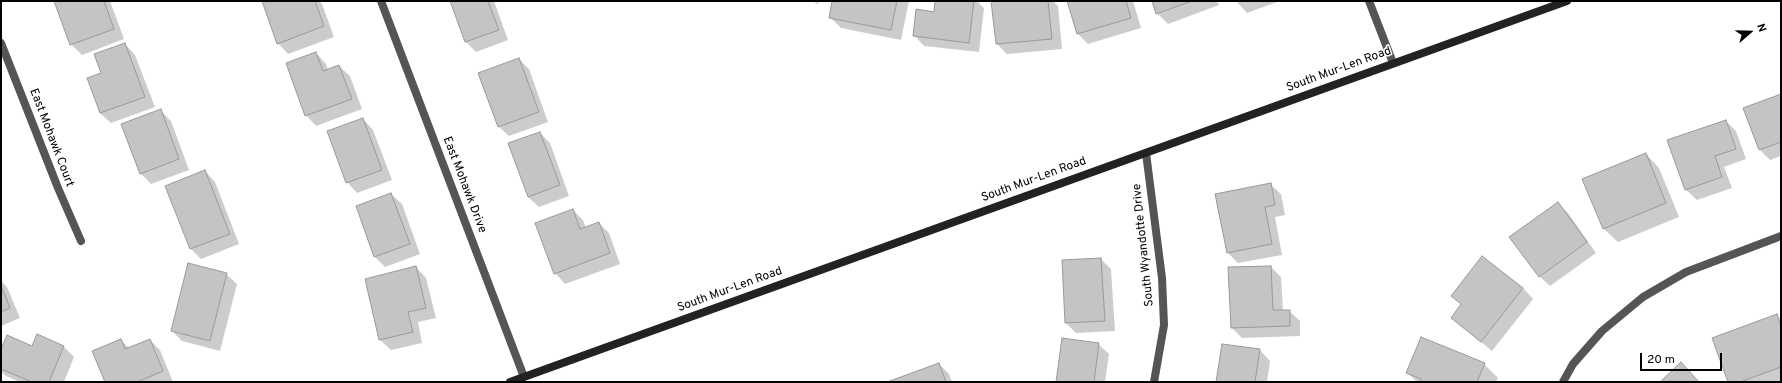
<!DOCTYPE html>
<html>
<head>
<meta charset="utf-8">
<style>
  body { margin:0 }
  #map { position:relative; width:1782px; height:383px; overflow:hidden; background:#fff; font-family:Overpass,sans-serif }
  canvas { display:block }
  .frame { position:absolute; inset:0; border:2px solid #000; pointer-events:none }
  .north { position:absolute; left:1730px; top:12px; width:40px; height:40px; -webkit-text-stroke:3px #fff; paint-order:stroke; rotate:70deg; font-size:11px; font-weight:700; line-height:16px; text-align:center; color:#000 }
  .north::after { content:''; display:block; margin:auto; width:14px; height:18px; background:#000; clip-path:polygon(50% 0,100% 100%,50% 72%,0 100%) }
  .scale { position:absolute; left:1640px; top:353px; width:82px; height:18px; box-sizing:border-box; border:2px solid #000; border-top:0; padding-left:5px; font-size:12px; line-height:14px; white-space:nowrap; color:#000; -webkit-text-stroke:3px #fff; paint-order:stroke }
</style>
</head>
<body>
<div id="map">
<canvas width="1782" height="383"></canvas>
<div class="frame"></div>
<div class="north">N</div>
<div class="scale">20 m</div>
</div>
<script>
const c = document.querySelector('canvas').getContext('2d');
c.lineJoin = 'round';
function fillPath(path, color) { c.fillStyle = color; c.fill(path, 'evenodd'); }
const poly = rows => new Path2D(rows.map(r => 'M' + r).join(''));
function strokePath(path, color, width, dash) { c.strokeStyle = color; c.lineWidth = width; c.lineCap = dash ? 'butt' : 'round'; c.setLineDash(dash || []); c.stroke(path); }
function write(font, color, halo, rows, align = 'center') {
  c.font = font + ' Overpass,sans-serif'; c.lineWidth = 3; c.setLineDash([]); c.textBaseline = 'middle'; c.strokeStyle = halo; c.fillStyle = color; for (const [text, x, y, turn = 0] of rows) {
    c.save(); c.translate(x, y); c.rotate((+turn || 0) * Math.PI / 180); c.textAlign = isNaN(turn) ? turn : align; if (halo) c.strokeText(text, 0, 0); c.fillText(text, 0, 0); c.restore();
  }
}
fillPath(poly([
  [55,1,110,1,124,39,82,55,71,44],
  [263,1,319,1,322,4,334,37,288,54,278,43],
  [451,1,494,1,508,40,476,52,466,42],
  [812,1,819,1,818,4],
  [833,1,909,1,901,40,841,28,830,17],
  [936,1,977,1,984,8,979,52,924,46,914,35,935,13],
  [992,1,1053,1,1058,6,1062,49,1007,54,997,44],
  [1068,1,1133,1,1141,28,1088,44,1078,34],
  [1153,1,1217,1,1219,5,1168,24,1157,13],
  [1236,1,1280,1,1247,13],
  [125,44,135,55,155,107,111,123,100,113],
  [316,53,326,64,328,70,339,66,350,76,362,109,316,126,306,115],
  [519,59,529,69,548,122,509,136,498,126],
  [1781,95,1781,156,1770,160,1759,149],
  [160,110,171,121,189,170,151,184,140,173],
  [363,119,373,130,392,180,357,193,347,182],
  [1726,121,1736,131,1746,159,1724,167,1732,188,1697,200,1686,190,1669,141],
  [540,133,550,143,569,196,539,207,528,197],
  [1646,154,1659,168,1679,217,1618,242,1604,229],
  [205,171,215,182,239,244,201,259,191,249],
  [1270,184,1281,194,1285,215,1275,217,1282,255,1238,263,1228,253],
  [391,194,402,204,420,254,385,267,375,257],
  [1558,203,1568,213,1596,253,1550,286,1539,276],
  [573,210,583,220,586,228,599,223,609,233,620,264,565,284,555,273],
  [1101,259,1111,269,1115,331,1076,333,1066,323],
  [416,267,426,278,436,318,418,322,422,343,391,350,380,340,366,279],
  [1271,267,1281,277,1283,311,1289,311,1300,321,1300,336,1242,338,1232,328],
  [226,274,237,284,220,351,182,341,172,331],
  [1,281,7,287,20,318,1,326],
  [1523,288,1533,299,1492,351,1452,318,1462,305,1452,295],
  [1776,315,1781,320,1781,382,1729,382],
  [37,336,64,347,74,357,64,382,20,382,6,376,1,371,1,352,33,347],
  [121,340,129,348,150,340,160,350,173,382,106,382],
  [1098,344,1109,354,1105,382,1058,382],
  [1260,350,1270,361,1267,382,1217,382],
  [939,364,949,374,952,382,890,382],
  [1484,364,1498,378,1496,382,1417,382,1407,372]
]), '#0003');
const building = poly([
  [54,1,104,1,114,29,70,45,54,1],
  [262,1,315,1,324,26,277,44,262,1],
  [450,1,488,1,499,30,465,42,450,1],
  [832,1,897,1,891,30,829,18,832,1],
  [935,1,974,1,969,43,913,36,916,9,934,12,935,1],
  [991,1,1048,1,1052,39,996,44,991,1],
  [1067,1,1126,1,1131,18,1077,34,1067,1],
  [1152,1,1192,1,1156,14,1152,1],
  [125,43,145,97,100,113,87,78,101,73,94,54,125,43],
  [316,52,323,71,339,65,352,99,305,116,286,63,316,52],
  [519,58,539,112,498,127,478,73,519,58],
  [1781,94,1781,142,1759,150,1743,108,1781,94],
  [161,109,179,159,140,174,121,124,161,109],
  [363,118,382,170,346,183,327,131,363,118],
  [1726,120,1736,149,1715,156,1722,177,1685,190,1667,140,1726,120],
  [540,132,560,185,528,197,508,143,540,132],
  [1646,153,1666,203,1603,229,1582,179,1646,153],
  [205,170,230,234,190,249,165,186,205,170],
  [1271,183,1275,205,1265,207,1272,244,1227,253,1215,194,1271,183],
  [391,193,410,244,374,257,356,206,391,193],
  [1558,202,1587,242,1539,277,1509,237,1558,202],
  [573,209,580,229,599,222,610,253,554,274,535,223,573,209],
  [1482,256,1523,288,1481,342,1451,318,1461,304,1451,296,1482,256],
  [1101,258,1105,321,1065,323,1062,260,1101,258],
  [188,263,227,273,210,341,171,331,188,263],
  [416,266,426,308,408,312,413,332,379,340,365,279,416,266],
  [1271,266,1273,310,1290,310,1290,326,1231,328,1228,267,1271,266],
  [1,285,10,308,1,312,1,285],
  [1777,314,1781,326,1781,367,1740,382,1728,382,1712,338,1777,314],
  [37,334,64,346,49,382,32,382,1,369,1,349,7,335,32,346,37,334],
  [1421,337,1485,363,1477,382,1420,382,1421,379,1406,373,1421,337],
  [1062,338,1099,343,1094,382,1056,382,1062,338],
  [121,339,125,349,150,339,163,371,137,382,105,382,92,351,121,339],
  [1222,344,1260,349,1255,382,1216,382,1222,344],
  [1681,362,1699,382,1660,382,1681,362],
  [939,363,946,382,887,382,939,363]
]);
fillPath(building, '#c4c4c4');
strokePath(building, '#999', 1);
strokePath(poly([
  [381,1,524,377],
  [1369,1,1393,63],
  [1,43,58,188,81,241],
  [1146,153,1162,278,1164,325,1154,382],
  [1563,382,1573,364,1602,331,1643,297,1686,272,1781,236]
]), '#555', 8);
strokePath(poly([
  [510,382,1567,1]
]), '#222', 8);
write('12px', '#000', '#fff', [
  ["South Mur-Len Road",1339,70,-20],
  ["East Mohawk Court",51,138,69],
  ["South Mur-Len Road",1034,180,-20],
  ["East Mohawk Drive",464,185,69],
  ["South Wyandotte Drive",1144,245,-96],
  ["South Mur-Len Road",730,290,-20]
]);
</script>
</body>
</html>
